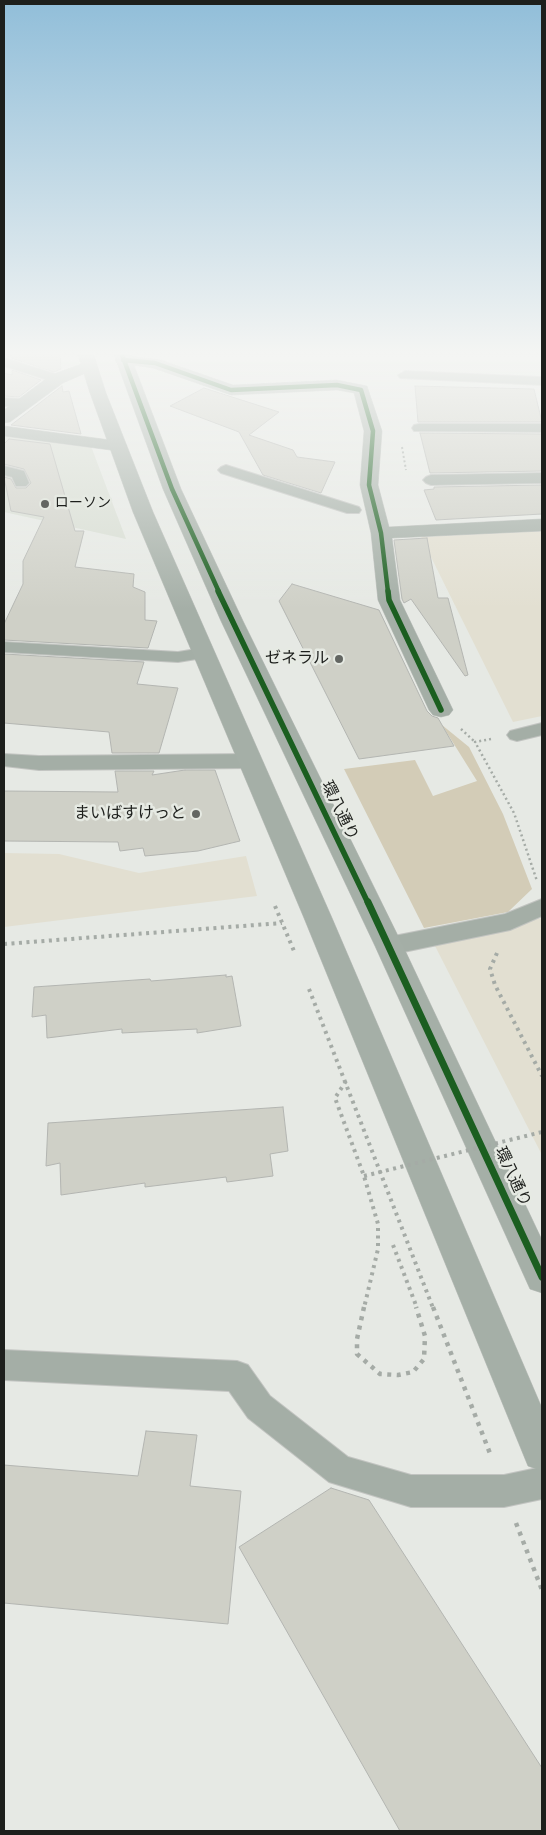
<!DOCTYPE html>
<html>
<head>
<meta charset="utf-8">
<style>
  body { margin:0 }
  #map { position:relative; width:546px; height:1835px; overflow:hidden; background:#e6e9e4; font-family:"Nunito Sans",sans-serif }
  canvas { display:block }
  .frame { position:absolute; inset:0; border:5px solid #1d1f1c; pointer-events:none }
</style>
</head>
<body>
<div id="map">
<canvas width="546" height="1835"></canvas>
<div class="frame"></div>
</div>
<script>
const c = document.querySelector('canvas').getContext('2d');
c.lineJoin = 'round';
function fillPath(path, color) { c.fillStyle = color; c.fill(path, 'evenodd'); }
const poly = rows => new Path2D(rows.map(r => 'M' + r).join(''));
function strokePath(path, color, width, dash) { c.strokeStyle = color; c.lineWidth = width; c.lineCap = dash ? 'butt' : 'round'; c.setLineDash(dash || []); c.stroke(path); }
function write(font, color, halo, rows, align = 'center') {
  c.font = font + ' "Nunito Sans","Noto Sans JP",sans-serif'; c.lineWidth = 5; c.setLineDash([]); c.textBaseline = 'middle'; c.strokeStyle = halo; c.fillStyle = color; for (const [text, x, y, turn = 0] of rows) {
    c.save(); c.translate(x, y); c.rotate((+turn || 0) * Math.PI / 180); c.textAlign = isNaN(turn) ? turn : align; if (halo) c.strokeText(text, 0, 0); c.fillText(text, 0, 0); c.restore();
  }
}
fillPath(poly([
  [4,435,91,446,126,539,4,512]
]), '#d7ddd2');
fillPath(poly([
  [542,530,542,716,513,722,421,537],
  [4,853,59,854,139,873,246,856,257,896,4,927],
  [542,918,542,1155,435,946]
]), '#e2dfd1');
fillPath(poly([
  [442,725,469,747,503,814,532,889,508,912,424,928,344,769,415,760,433,796,477,781]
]), '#d3ccb7');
const building = poly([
  [10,352,60,352,61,369,54,372,11,358,10,352],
  [12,370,41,380,19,397,4,396,4,373,12,375,12,370],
  [62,386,63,392,69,391,81,434,11,425,62,386],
  [415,386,534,389,542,422,418,422,415,386],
  [204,388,279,412,249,435,293,450,297,457,335,462,321,493,263,475,239,432,170,406,204,388],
  [420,433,542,434,542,471,430,473,420,433],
  [9,439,50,444,75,531,84,531,75,567,134,574,133,587,145,592,145,620,157,621,148,648,4,640,4,624,23,584,23,561,44,517,11,511,4,477,11,479,16,488,26,488,31,483,24,469,4,464,4,444,9,439],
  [542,485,542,514,436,520,424,490,434,489,434,487,542,485],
  [427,538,438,598,448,598,468,675,465,676,411,599,404,603,402,599,394,540,427,538],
  [292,584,379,610,427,711,432,716,438,718,454,746,359,759,279,601,292,584],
  [4,654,144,662,137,684,178,688,159,753,112,753,109,732,4,723,4,654],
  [185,770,215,770,240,841,198,851,145,856,143,848,120,851,118,842,4,841,4,791,118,792,115,771,154,771,152,775,185,770],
  [226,975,226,977,232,976,241,1026,197,1033,197,1029,122,1033,122,1029,47,1038,46,1015,32,1017,34,987,150,979,151,981,226,975],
  [283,1107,288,1151,270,1154,273,1176,227,1182,226,1177,145,1187,145,1183,61,1195,60,1163,46,1166,48,1123,283,1107],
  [146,1431,197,1435,190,1486,241,1491,228,1624,4,1603,4,1465,138,1476,146,1431],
  [331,1488,369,1500,542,1768,542,1831,400,1831,239,1547,331,1488]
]);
fillPath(building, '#cfd0c7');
strokePath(building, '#b3b5b1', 1);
const service = poly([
  [4,358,62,376,64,379,57,383,4,366,4,358],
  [405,371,542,377,542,385,400,378,398,375,405,371],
  [4,398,24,399,31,403,24,407,4,406,4,398],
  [419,424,542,424,542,432,414,431,412,428,414,425,419,424],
  [226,465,359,507,361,510,359,513,347,513,221,473,218,470,221,467,226,465],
  [4,466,24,471,29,483,26,486,16,486,12,477,4,475,4,466],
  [542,473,542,483,431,485,426,483,423,480,426,477,431,475,542,473],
  [4,642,178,652,203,648,209,649,212,653,209,657,178,662,4,652,4,642],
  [542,723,542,735,517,741,510,739,507,735,510,731,542,723],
  [4,754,39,756,249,754,256,756,259,761,256,766,249,768,39,770,4,766,4,754],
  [542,899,542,916,510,930,389,955,381,952,378,946,381,940,389,937,505,914,542,899],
  [4,1350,237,1361,248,1365,270,1396,348,1457,411,1475,504,1475,542,1467,542,1499,504,1507,411,1507,329,1482,248,1418,229,1391,4,1380,4,1350]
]);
const minor = poly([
  [123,355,161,360,233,385,337,380,367,386,382,431,378,485,389,527,542,519,542,531,392,538,400,600,453,710,449,715,441,717,433,715,429,710,378,600,371,533,360,485,364,431,354,393,337,390,231,395,153,368,117,363,115,360,117,357,123,355],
  [89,361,95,363,97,366,95,369,63,383,10,422,4,423,4,410,51,375,89,361],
  [4,426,118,441,124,442,127,446,124,450,118,451,4,436,4,426]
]);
const primary = poly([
  [77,352,93,352,106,393,153,512,332,918,542,1408,542,1471,528,1466,304,918,133,512,90,393,77,352],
  [113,352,129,352,181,489,243,621,403,946,542,1240,542,1293,530,1289,375,946,221,621,163,489,113,352]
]);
strokePath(service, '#c2c4c1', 2);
strokePath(minor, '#c2c4c1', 1);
strokePath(primary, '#c2c4c1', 1);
strokePath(poly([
  [402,447,406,470]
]), '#a5aba6', 2, [2, 2.5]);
strokePath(poly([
  [461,729,475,742],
  [491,739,475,742,514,813,537,881]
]), '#a5aba6', 2.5, [2, 3]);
strokePath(poly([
  [275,906,294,951],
  [4,944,282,923],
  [497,953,490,969,495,985,542,1076],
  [309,989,433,1308],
  [346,1081,335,1098,364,1176,378,1224,378,1249,364,1308],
  [393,1245,417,1308]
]), '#a5aba6', 4, [3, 4.5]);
strokePath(poly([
  [364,1307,357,1339,357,1354,380,1374,398,1375,413,1372,424,1359,425,1336,416,1307],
  [433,1307,491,1456],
  [516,1523,542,1590]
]), '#a5aba6', 4.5, [4, 5.5]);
fillPath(service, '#a4aea6');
fillPath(minor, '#a4aea6');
fillPath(primary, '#a5afa7');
strokePath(poly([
  [364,1176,542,1132]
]), '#a5aba6', 4, [3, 4.5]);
strokePath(poly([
  [121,352,172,489,219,592],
  [123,360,155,363,231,390,337,385,361,390,373,431,369,485,381,533,388,592]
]), '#1b5e20', 4.5);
strokePath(poly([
  [218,591,368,903],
  [388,591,389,600,441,710]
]), '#1b5e20', 5.5);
strokePath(poly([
  [368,902,542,1277]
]), '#1b5e20', 7);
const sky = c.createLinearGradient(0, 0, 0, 609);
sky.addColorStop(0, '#91bed9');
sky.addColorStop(0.58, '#f4f5f3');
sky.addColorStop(1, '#f4f5f300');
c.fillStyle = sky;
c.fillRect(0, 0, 546, 609);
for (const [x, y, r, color] of [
  [45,504,5,"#636662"],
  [339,659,5,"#636662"],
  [196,814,5,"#636662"]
]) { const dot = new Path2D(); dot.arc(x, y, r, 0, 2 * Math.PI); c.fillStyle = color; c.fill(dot); strokePath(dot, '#e6eae3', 2); }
write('14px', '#1d1f1c', '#e6eae3', [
  ["ローソン",55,504]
], 'left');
write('16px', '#1d1f1c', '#e6eae3', [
  ["ゼネラル",329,659],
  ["まいばすけっと",186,814]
], 'right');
write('16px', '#1d1f1c', '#e6eae3', [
  ["環八通り",339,811,64],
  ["環八通り",512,1177,65]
]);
</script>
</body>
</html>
